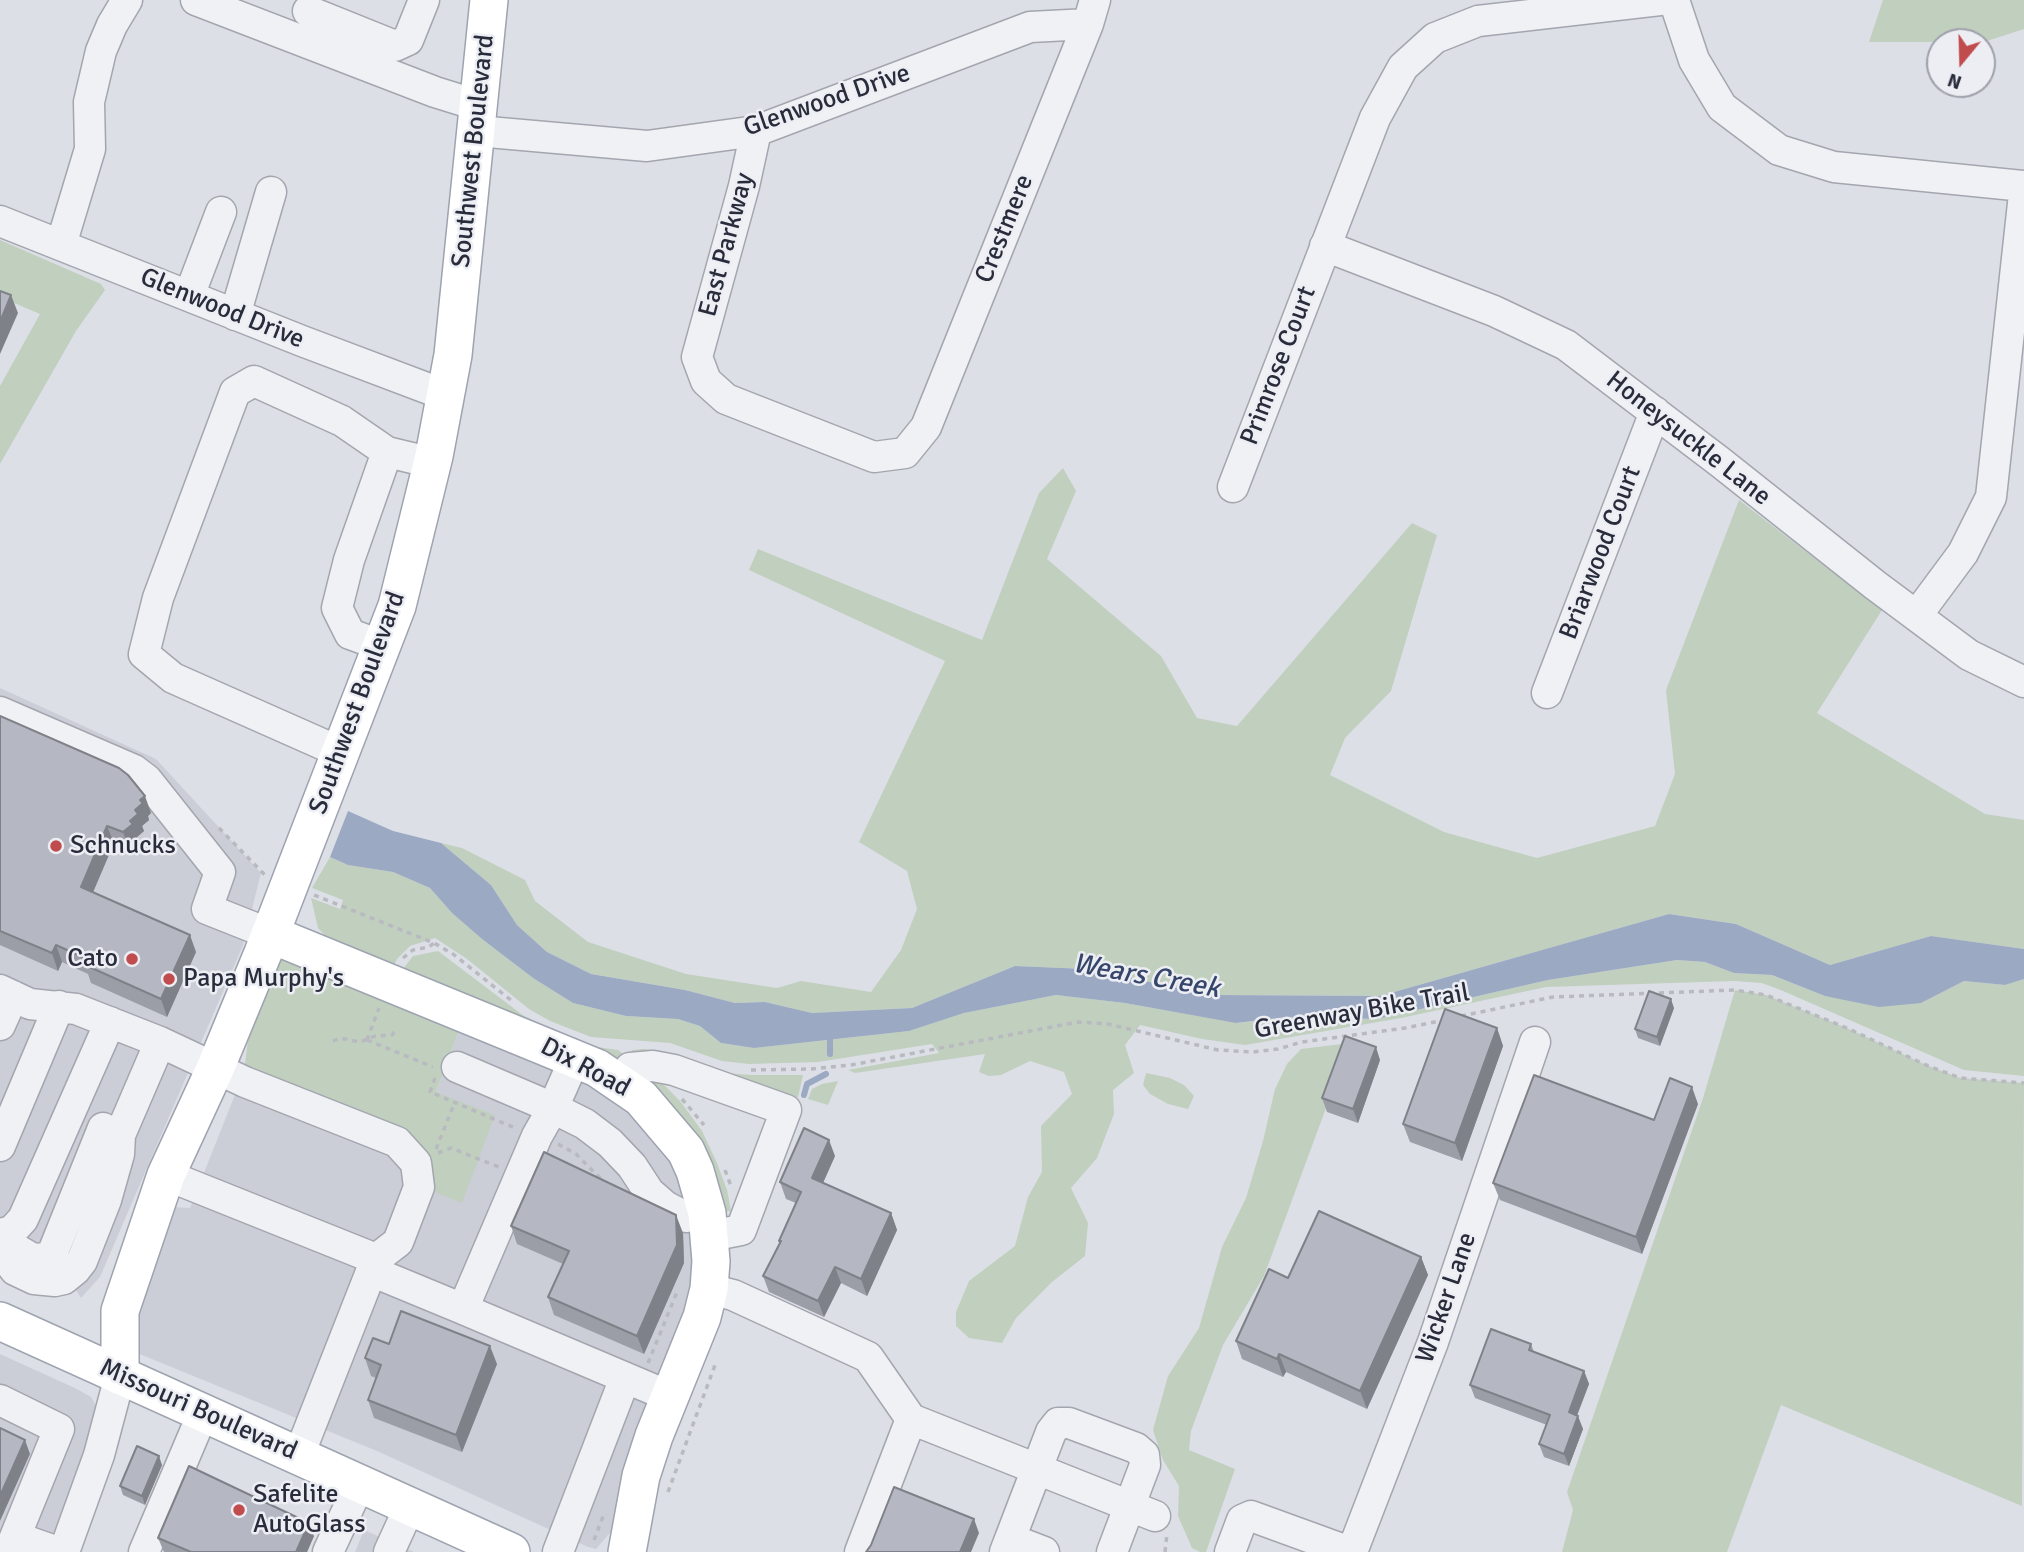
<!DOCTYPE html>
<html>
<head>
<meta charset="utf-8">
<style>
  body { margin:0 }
  #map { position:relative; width:2024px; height:1552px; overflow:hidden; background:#dddfe6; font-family:Signika,sans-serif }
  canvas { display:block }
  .north { position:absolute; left:1926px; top:28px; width:70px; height:70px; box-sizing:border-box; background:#eceef4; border:2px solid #9ea0aa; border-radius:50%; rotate:199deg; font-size:19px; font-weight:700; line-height:28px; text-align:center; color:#282c3b }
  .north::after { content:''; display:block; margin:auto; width:24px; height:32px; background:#c14c4d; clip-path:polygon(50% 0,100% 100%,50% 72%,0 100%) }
</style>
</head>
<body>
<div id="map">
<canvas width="2024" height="1552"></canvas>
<div class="north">N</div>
</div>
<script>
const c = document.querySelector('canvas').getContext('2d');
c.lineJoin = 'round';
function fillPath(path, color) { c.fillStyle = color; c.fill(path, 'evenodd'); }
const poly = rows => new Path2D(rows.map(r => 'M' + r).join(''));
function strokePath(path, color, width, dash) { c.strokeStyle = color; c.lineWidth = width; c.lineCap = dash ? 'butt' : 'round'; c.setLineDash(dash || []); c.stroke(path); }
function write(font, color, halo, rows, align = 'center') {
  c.font = font + ' Signika,sans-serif'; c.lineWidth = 5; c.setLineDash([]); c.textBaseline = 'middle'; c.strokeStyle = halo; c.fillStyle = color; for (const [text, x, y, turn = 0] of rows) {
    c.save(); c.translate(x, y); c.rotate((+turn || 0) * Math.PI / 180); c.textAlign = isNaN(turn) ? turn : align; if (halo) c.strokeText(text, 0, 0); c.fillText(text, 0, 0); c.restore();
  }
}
fillPath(poly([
  [0,688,156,759,261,873,243,945,100,1277,81,1298,73,1285,0,1269],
  [461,1025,590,1080,648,1123,684,1180,698,1277,616,1526,596,1549,588,1547,377,1451,137,1353,131,1316,172,1207,190,1208,244,1072,436,1092],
  [0,1354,77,1389,91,1397,95,1404,95,1417,82,1472,51,1552,0,1552],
  [364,1530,414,1552,355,1552]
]), '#ccced7');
fillPath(poly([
  [1883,0,2024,0,2024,29,1984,42,1869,42],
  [0,240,101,284,105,290,76,331,0,464,0,386,40,314,0,297],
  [1063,468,1076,491,1047,559,1161,656,1197,718,1237,726,1412,523,1437,535,1391,691,1345,738,1330,775,1444,832,1537,858,1655,826,1675,774,1666,690,1739,500,1882,610,1817,713,1985,814,2024,820,2024,949,1931,936,1830,965,1736,924,1669,914,1380,996,1214,995,1086,969,1015,966,912,1008,812,1013,765,1002,735,1003,685,990,591,974,547,952,517,925,491,885,441,843,462,848,525,880,535,901,588,942,686,974,777,988,801,981,871,992,901,950,917,909,907,871,859,842,945,661,749,570,758,549,982,640,1039,493],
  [330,857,348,865,393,872,430,888,452,913,482,939,533,978,573,1003,626,1016,678,1019,700,1026,721,1043,754,1048,909,1031,964,1013,1056,995,1125,1003,1238,1023,1287,1017,1377,1019,1548,980,1677,960,1705,962,1734,973,1772,975,1825,996,1921,1003,1964,981,2005,985,2024,979,2024,1076,1964,1070,1783,991,1762,983,1734,981,1546,987,1401,1018,1245,1045,1202,1039,1140,1025,1125,1045,1134,1073,1113,1090,1114,1114,1097,1158,1071,1188,1088,1223,1085,1256,1052,1282,1016,1318,1002,1343,969,1338,956,1326,956,1312,969,1281,1015,1246,1028,1197,1042,1172,1041,1126,1072,1094,1064,1072,1030,1061,1001,1075,989,1076,979,1072,985,1054,855,1073,848,1070,939,1053,932,1044,818,1062,749,1064,722,1061,670,1043,591,1037,550,1021,529,1009,467,959,435,938,410,946,397,959,394,965,389,968,331,942,318,928,311,898,340,909,343,900,312,888],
  [438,951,524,1016,576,1040,597,1047,618,1050,627,1057,610,1058,405,975,403,969,413,956],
  [281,953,461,1025,436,1092,495,1115,462,1203,432,1191,421,1158,244,1072,249,1032],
  [1735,990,1766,995,1849,1029,1926,1065,1960,1078,2024,1083,2022,1506,1781,1405,1727,1552,1562,1552,1573,1510,1567,1492,1703,1098],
  [1350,1043,1264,1276,1223,1345,1191,1431,1189,1450,1235,1469,1206,1552,1200,1552,1192,1548,1178,1516,1179,1486,1163,1460,1153,1430,1168,1376,1199,1328,1222,1247,1246,1198,1263,1141,1275,1089,1287,1064,1301,1049],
  [645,1049,667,1053,724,1073,752,1075,803,1075,798,1097,786,1097,640,1057,631,1050],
  [1146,1073,1170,1078,1184,1085,1194,1096,1188,1109,1168,1104,1150,1094,1143,1085],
  [643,1077,661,1082,680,1101,702,1131,717,1163,727,1190,731,1211,724,1212],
  [838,1081,828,1105,808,1099,812,1089,822,1084]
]), '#c1cfbf');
fillPath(poly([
  [348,811,393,831,441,843,491,885,517,925,547,952,591,974,685,990,735,1003,765,1002,812,1013,912,1008,1015,966,1086,969,1214,995,1380,996,1669,914,1736,924,1830,965,1931,936,2024,949,2024,979,2005,985,1964,981,1921,1003,1879,1007,1825,996,1772,975,1734,973,1705,962,1677,960,1548,980,1377,1019,1287,1017,1236,1023,1125,1003,1056,995,964,1013,909,1031,754,1048,721,1043,700,1026,678,1019,626,1016,573,1003,533,978,482,939,452,913,430,888,393,872,348,865,330,857]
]), '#9ba9c3');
strokePath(poly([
  [830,1054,830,1032],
  [804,1095,807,1084,826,1074]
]), '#9ba9c3', 6);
const minor = poly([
  [196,0,435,92,480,106],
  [1674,0,1694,60,1722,107,1779,150,1834,167,2024,186],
  [308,11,395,46,408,40,424,0],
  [477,131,647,146,756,131,1030,27,1088,24],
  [756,131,744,186,697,357,706,381,726,399,874,457,905,453,926,427,1088,24,1095,0],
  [0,221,302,341,445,395],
  [61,245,90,149,89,102,101,51,112,25,127,0],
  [1325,246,1494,311,1566,345,1720,462,1875,585,1969,655,2024,682],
  [189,296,221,212],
  [235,315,271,192],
  [1233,487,1375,118,1403,67,1435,38,1478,21,1660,0],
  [1917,615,1963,553,1991,497,2024,194],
  [383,646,350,634,337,608,349,560,387,452],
  [1547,693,1655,412],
  [0,712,134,770,147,780,220,872,207,909,270,934],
  [340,752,173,678,144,654,158,598,235,392,254,381,342,421,387,452,433,463],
  [0,990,30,1004,76,1009,160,1042,245,1082,397,1142,416,1163,419,1187,398,1242,376,1259,299,1455],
  [0,1025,13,996],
  [575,1058,553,1108,537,1136,463,1309,671,1397],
  [457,1067,553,1108,585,1124,610,1143,632,1166,649,1192,665,1206,686,1217,707,1213],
  [620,1082,630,1068,653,1066,674,1070,786,1110,741,1230,710,1236],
  [104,1129,120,1135,160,1042],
  [0,1146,59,1006],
  [166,1175,376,1259],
  [0,1234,12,1231,23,1219,110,1022],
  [9,1245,33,1259,48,1258,53,1252,103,1128],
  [0,1250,15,1270,34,1279,55,1281,64,1279,75,1270,82,1261,106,1200,119,1154,120,1135],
  [371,1271,463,1309],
  [709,1289,733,1295,868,1357,911,1419,1155,1516],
  [0,1400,59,1429,9,1552],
  [15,1537,58,1552],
  [1010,1539,1051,1432,1058,1423,1069,1423,1136,1448,1144,1455,1145,1465,1112,1552],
  [64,1552,99,1455,120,1376],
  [144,1552,203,1413],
  [328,1552,360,1483],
  [389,1552,410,1506],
  [558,1552,625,1378],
  [860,1552,911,1419],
  [1005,1552,1010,1539,1044,1552],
  [1230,1552,1242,1520,1251,1516,1350,1552],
  [1352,1552,1433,1342,1535,1042]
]);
const major = poly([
  [270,934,597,1068,641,1098,686,1151,695,1171,707,1213,711,1261,709,1289,702,1317,654,1436,641,1476,627,1552],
  [0,1321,511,1552],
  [120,1376,120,1311,166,1175,215,1069,263,953,397,606,434,456,453,355,489,0]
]);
strokePath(minor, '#a3a6af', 33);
strokePath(major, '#9ea3b0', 40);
strokePath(poly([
  [219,828,265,875],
  [314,895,434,943,453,954,512,1001],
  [403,958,413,950,429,947,434,943],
  [1461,1016,1553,997,1735,990,1766,995,1849,1029,1926,1065,1960,1078,2024,1083],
  [367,1040,433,1067],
  [367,1040,379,1008],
  [333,1041,340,1038,360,1042,375,1036,392,1035,395,1031],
  [751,1070,812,1069,851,1065,1078,1022,1108,1024,1218,1050,1253,1052,1278,1049,1302,1042,1405,1028,1444,1020],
  [435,1078,430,1092,515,1128],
  [682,1099,704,1125],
  [558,1144,576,1154,603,1181],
  [436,1149,455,1102],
  [438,1153,451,1148,499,1167],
  [725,1170,731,1186],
  [648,1363,677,1292],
  [668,1492,715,1365],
  [594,1540,604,1514],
  [1165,1552,1167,1534]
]), '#b8bac0', 3.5, [5, 5]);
strokePath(minor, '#f0f1f4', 30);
strokePath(major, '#fff', 37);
fillPath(poly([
  [0,716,151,813,148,816,149,820,142,826,144,831,137,837,139,842,130,850,114,843,93,892,196,952,167,1017,91,983,88,974,62,962,58,971,0,945],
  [1674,1008,1660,1046,1638,1038,1635,1029],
  [1497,1028,1503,1046,1462,1161,1410,1142,1403,1124],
  [1380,1060,1358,1123,1327,1112,1322,1098],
  [1698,1104,1642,1254,1500,1200,1493,1183],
  [835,1156,823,1183,891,1213,897,1230,867,1296,841,1283,824,1317,769,1292,763,1276,780,1243,779,1241,796,1203,786,1199,780,1182],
  [511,1226,683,1233,684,1263,644,1354,554,1315,548,1297,563,1264,517,1244],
  [1421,1257,1428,1275,1367,1409,1286,1372,1283,1377,1242,1359,1236,1341,1288,1278],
  [389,1344,497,1364,462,1452,374,1418,368,1400,376,1378,371,1376,365,1358],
  [1531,1344,1534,1352,1584,1371,1589,1384,1577,1416,1583,1429,1569,1466,1544,1457,1539,1444,1547,1425,1475,1398,1470,1385],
  [162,1465,145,1505,123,1495,120,1486],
  [314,1536,307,1552,164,1552,158,1538]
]), '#9c9ea7');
fillPath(poly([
  [11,295,18,313,0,354,0,322],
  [145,796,151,813,148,816,149,820,142,826,144,831,137,837,139,842,130,850,123,832,140,800],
  [107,826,114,843,88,904,81,887],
  [190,935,196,952,167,1017,161,999],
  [56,945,62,962,58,971,52,953],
  [1671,999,1674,1008,1660,1046,1657,1037],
  [1497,1028,1503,1046,1462,1161,1455,1143],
  [1376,1047,1380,1060,1358,1123,1353,1109],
  [1692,1087,1698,1104,1642,1254,1636,1237],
  [829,1140,835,1156,818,1194,812,1178],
  [891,1213,897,1230,867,1296,861,1279],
  [676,1215,683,1233,684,1263,644,1354,637,1336],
  [1421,1257,1428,1275,1367,1409,1360,1391],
  [835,1267,841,1283,824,1317,818,1301],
  [490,1346,497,1364,462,1452,456,1435],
  [1279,1354,1286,1372,1283,1377,1277,1359],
  [1584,1371,1589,1384,1573,1425,1569,1412],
  [1578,1416,1583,1429,1569,1466,1564,1454],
  [25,1440,30,1454,0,1521,0,1496],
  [159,1456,162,1465,145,1505,142,1496],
  [974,1519,979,1533,971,1552,960,1552],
  [309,1523,314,1536,307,1552,296,1552]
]), '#7f8188');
const building = poly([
  [0,291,11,295,0,322,0,291],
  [0,716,119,768,128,775,145,796,140,800,143,803,135,810,138,814,130,821,133,824,123,832,107,826,81,887,190,935,161,999,85,965,87,959,56,945,52,953,0,931,0,716],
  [1649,991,1671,999,1657,1037,1635,1029,1649,991],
  [1445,1009,1497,1028,1455,1143,1403,1124,1445,1009],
  [1345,1036,1376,1047,1353,1109,1322,1098,1345,1036],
  [1534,1075,1654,1120,1670,1078,1692,1087,1636,1237,1493,1183,1534,1075],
  [804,1128,829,1140,812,1178,891,1213,861,1279,835,1267,818,1301,763,1276,781,1241,779,1241,801,1192,780,1182,804,1128],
  [544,1152,676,1215,677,1245,637,1336,548,1297,569,1251,511,1226,544,1152],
  [1319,1211,1421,1257,1360,1391,1279,1354,1277,1359,1236,1341,1269,1269,1288,1278,1319,1211],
  [401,1311,490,1346,456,1435,368,1400,381,1365,365,1358,373,1338,389,1344,401,1311],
  [1491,1329,1531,1344,1529,1350,1584,1371,1569,1412,1578,1416,1564,1454,1539,1444,1550,1415,1470,1385,1491,1329],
  [0,1428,25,1440,0,1496,0,1428],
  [137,1446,159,1456,142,1496,120,1486,137,1446],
  [189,1466,309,1523,296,1552,191,1552,158,1538,189,1466],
  [894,1487,974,1519,960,1552,866,1552,871,1545,894,1487]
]);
fillPath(building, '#b5b8c2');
strokePath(building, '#7f8188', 2);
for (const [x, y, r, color] of [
  [56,846,7,"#c14c4d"],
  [132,959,7,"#c14c4d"],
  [169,979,7,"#c14c4d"],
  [239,1510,7,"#c14c4d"]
]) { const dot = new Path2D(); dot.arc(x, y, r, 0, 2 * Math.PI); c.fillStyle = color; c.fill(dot); strokePath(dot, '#eceef4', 2.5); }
write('26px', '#282c3b', '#eceef4', [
  ["Glenwood Drive",827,101,-19],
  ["Southwest Boulevard",474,151,-84],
  ["Crestmere",1005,229,-68],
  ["East Parkway",727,245,-75],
  ["Glenwood Drive",222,309,22],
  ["Primrose Court",1279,366,-69],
  ["Honeysuckle Lane",1688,439,38],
  ["Briarwood Court",1601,553,-69],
  ["Southwest Boulevard",358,703,-70],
  ["Greenway Bike Trail",1362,1012,-10],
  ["Dix Road",585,1068,28],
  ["Wicker Lane",1447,1298,-71],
  ["Missouri Boulevard",198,1410,24]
]);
write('26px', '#282c3b', '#eceef4', [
  ["Schnucks",70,846],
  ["Cato",118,959,"right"],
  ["Papa Murphy's",183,979],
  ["Safelite",253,1495],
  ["AutoGlass",253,1525]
], 'left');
write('italic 28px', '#36466b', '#eceef4', [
  ["Wears Creek",1146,977,10]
]);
</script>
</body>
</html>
